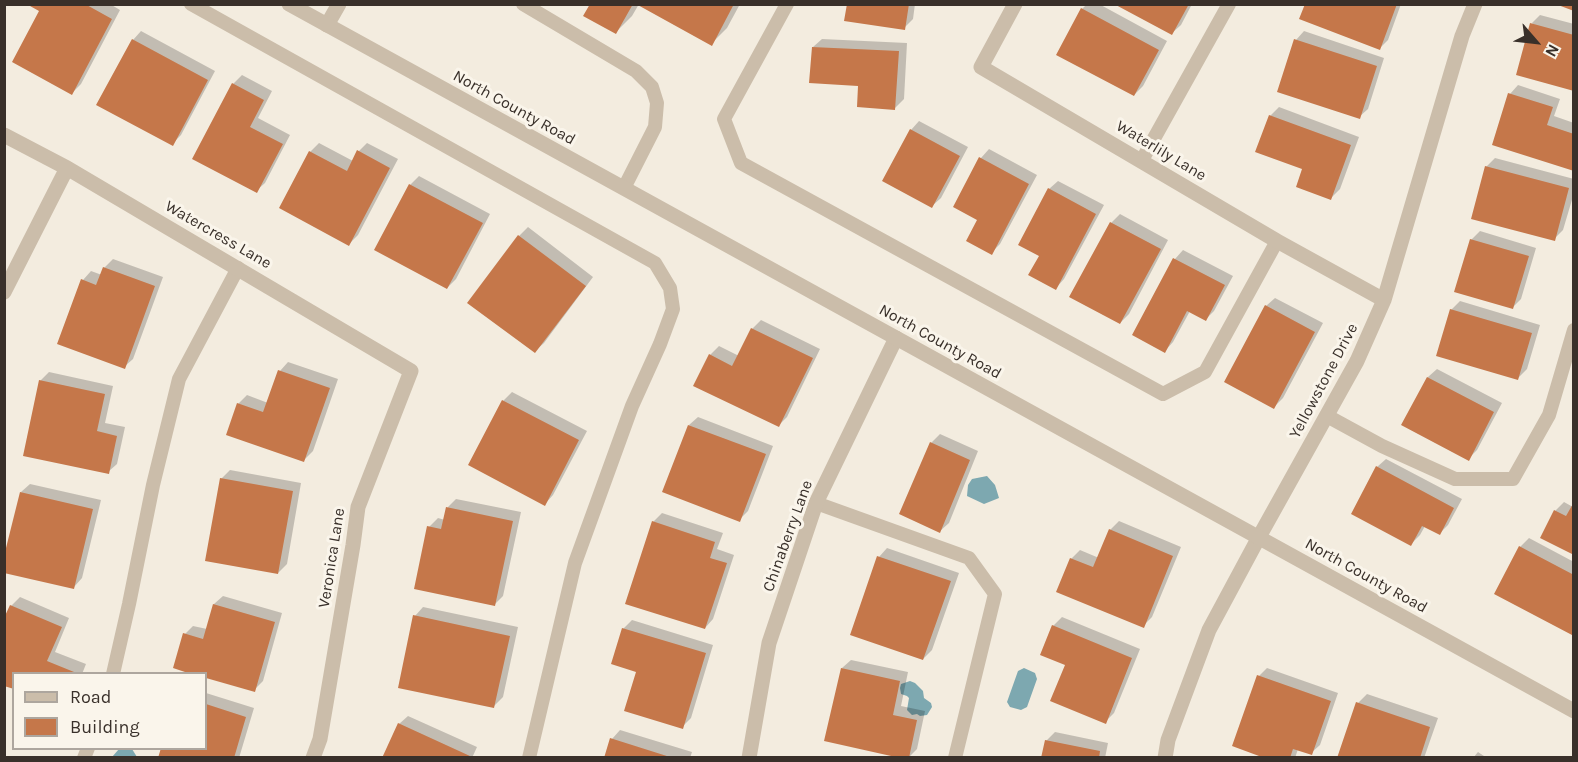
<!DOCTYPE html>
<html>
<head>
<meta charset="utf-8">
<style>
  body { margin:0 }
  #map { position:relative; width:1578px; height:762px; overflow:hidden; background:#f3ecdf; font-family:Karla,sans-serif }
  canvas { display:block }
  .frame { position:absolute; inset:0; border:6px solid #39302a; pointer-events:none }
  .legend { position:absolute; left:12px; top:672px; width:195px; height:78px; box-sizing:border-box; background:#faf5eb; border:2px solid #ada69e; margin:0; padding:8px 10px; list-style:none; font-size:18px; color:#39302a }
  .legend li { display:flex; align-items:center; gap:12px; height:30px }
  .legend b { width:30px; border:2px solid #ada69e }
  .north { position:absolute; left:1506px; top:12px; width:60px; height:60px; -webkit-text-stroke:4px #faf5eb; paint-order:stroke; rotate:118deg; font-size:16px; font-weight:700; line-height:24px; text-align:center; color:#39302a }
  .north::after { content:''; display:block; margin:auto; width:21px; height:27px; background:#39302a; clip-path:polygon(50% 0,100% 100%,50% 72%,0 100%) }
</style>
</head>
<body>
<div id="map">
<canvas width="1578" height="762"></canvas>
<div class="frame"></div>
<ul class="legend">
<li><b style="height:8px;background:#cbbdaa"></b>Road</li>
<li><b style="height:16px;background:#c5774a"></b>Building</li>
</ul>
<div class="north">N</div>
</div>
<script>
const c = document.querySelector('canvas').getContext('2d');
c.lineJoin = 'round';
function fillPath(path, color) { c.fillStyle = color; c.fill(path, 'evenodd'); }
const poly = rows => new Path2D(rows.map(r => 'M' + r).join(''));
function strokePath(path, color, width, dash) { c.strokeStyle = color; c.lineWidth = width; c.lineCap = dash ? 'butt' : 'round'; c.setLineDash(dash || []); c.stroke(path); }
function write(font, color, halo, rows, align = 'center') {
  c.font = font + ' Karla,sans-serif'; c.lineWidth = 6; c.setLineDash([]); c.textBaseline = 'middle'; c.strokeStyle = halo; c.fillStyle = color; for (const [text, x, y, turn = 0] of rows) {
    c.save(); c.translate(x, y); c.rotate((+turn || 0) * Math.PI / 180); c.textAlign = isNaN(turn) ? turn : align; if (halo) c.strokeText(text, 0, 0); c.fillText(text, 0, 0); c.restore();
  }
}
fillPath(poly([
  [987,476,995,485,999,498,984,504,967,496,968,485,972,479],
  [1024,668,1035,673,1037,679,1027,707,1021,710,1010,707,1007,702,1018,671],
  [910,681,915,683,923,691,924,698,931,703,932,707,927,715,920,716,917,714,912,715,907,710,909,698,907,696,901,694,900,688,901,684],
  [132,749,137,757,112,757,119,749]
]), '#7da8b0');
fillPath(poly([
  [32,4,110,4,120,10,81,84,72,93,41,10],
  [591,4,639,4,632,16,616,32],
  [639,4,740,4,727,28,711,44],
  [848,4,915,4,913,19,904,28],
  [1087,4,1099,4,1167,41,1143,86,1134,95,1082,9],
  [1118,4,1192,4,1181,25,1172,33],
  [1307,4,1401,4,1388,40,1380,48],
  [1540,15,1574,24,1574,89,1532,23],
  [141,31,215,71,181,135,172,144,133,40],
  [1304,31,1384,58,1368,109,1359,117,1296,40],
  [822,39,907,43,904,99,895,108,860,84,813,47],
  [242,75,272,91,258,118,290,135,265,183,256,191,233,84],
  [1518,85,1560,99,1554,116,1574,123,1574,170,1510,94],
  [1279,107,1359,137,1340,189,1331,198,1304,168,1270,116],
  [919,121,968,147,941,198,932,206,911,130],
  [319,143,353,161,359,151,367,143,398,159,358,235,349,244,310,152],
  [989,149,1037,175,1000,244,991,253,979,219,981,158],
  [1495,158,1574,179,1574,193,1563,230,1554,239,1486,167],
  [419,176,490,214,456,279,447,288,410,185],
  [1058,181,1104,205,1064,279,1056,288,1041,255,1049,189],
  [1120,214,1168,240,1129,314,1120,323,1111,223],
  [528,227,593,277,544,343,535,351,519,236],
  [1480,231,1536,248,1521,299,1512,308,1471,240],
  [1183,250,1233,276,1214,311,1206,319,1190,311,1173,342,1165,351,1134,335,1175,259],
  [113,259,163,277,133,359,124,367,83,280,91,271,102,275,104,268],
  [1275,298,1323,323,1283,398,1274,407,1266,306],
  [1460,301,1540,325,1527,369,1518,378,1451,310],
  [761,320,820,349,787,417,779,425,710,355,719,346,739,356,752,329],
  [288,362,338,379,313,451,304,460,238,404,247,395,268,403,280,371],
  [1437,369,1502,403,1477,450,1468,459,1403,424,1428,377],
  [49,372,113,386,105,423,125,427,117,464,108,472,40,381],
  [512,392,587,431,553,495,545,504,470,465,503,401],
  [698,417,773,446,748,511,739,520,689,425],
  [940,434,978,451,949,523,940,531,931,443],
  [1386,459,1462,499,1448,525,1440,533,1425,526,1420,535,1411,544,1377,467],
  [230,470,301,483,287,564,278,573,221,479],
  [30,484,101,500,82,578,74,587,21,492],
  [456,499,521,512,503,596,494,605,429,527,438,518,445,520,448,507],
  [1564,502,1573,507,1574,553,1555,511],
  [662,513,723,533,717,549,734,555,713,619,705,628,653,522],
  [1119,521,1181,547,1152,617,1143,626,1071,559,1080,550,1099,558,1110,530],
  [1529,538,1574,562,1574,631,1520,547],
  [887,548,959,573,932,650,923,659,852,634,879,557],
  [223,596,282,613,263,681,254,690,206,676,206,674,185,634,193,626,207,629,214,604],
  [20,597,69,618,55,652,86,664,82,674,14,674,11,606],
  [423,607,518,627,503,697,494,706,415,616],
  [1062,617,1140,649,1114,713,1105,722,1067,664,1053,626],
  [632,620,713,645,691,718,682,727,638,671,623,629],
  [851,660,908,672,901,706,925,711,917,749,908,758,842,668],
  [1267,668,1338,693,1320,745,1311,753,1298,749,1295,758,1260,758,1259,676],
  [206,693,254,708,239,758,160,758,206,748],
  [1367,694,1438,718,1424,758,1339,758,1358,703],
  [408,716,477,747,472,758,384,758,399,724],
  [620,730,692,752,690,758,606,758,612,739],
  [1055,732,1108,743,1105,758,1043,758,1046,741],
  [1478,752,1487,758,1473,758]
]), '#0003');
fillPath(poly([
  [31,4,85,4,112,19,72,95,12,62,39,11,30,6],
  [590,4,633,4,616,34,583,16],
  [636,4,734,4,712,46],
  [847,4,909,4,905,30,844,21],
  [1114,4,1189,4,1172,35],
  [1305,4,1397,4,1380,50,1299,19],
  [1558,4,1574,4,1574,11,1558,5],
  [1081,8,1159,50,1134,96,1056,55],
  [1530,23,1574,35,1574,91,1516,75],
  [132,39,208,80,173,146,96,105],
  [1294,39,1377,66,1360,119,1277,92],
  [812,47,899,51,895,110,857,107,858,86,809,83],
  [232,83,264,100,250,127,283,144,257,193,192,159],
  [1508,93,1553,107,1547,125,1574,134,1574,171,1492,145],
  [1269,115,1351,145,1331,200,1296,187,1302,169,1255,152],
  [910,129,960,156,932,208,882,181],
  [357,150,390,168,349,246,279,208,309,151,347,171],
  [979,157,1029,184,992,255,966,241,977,220,953,207],
  [1485,166,1569,188,1555,241,1471,219],
  [409,184,483,223,447,289,374,250],
  [1048,188,1096,214,1056,290,1028,275,1039,256,1018,245],
  [1110,222,1161,249,1120,324,1069,297],
  [518,235,586,286,535,353,467,303],
  [1470,239,1529,256,1513,309,1454,292],
  [1173,258,1225,285,1206,321,1187,311,1165,353,1132,335],
  [103,267,155,286,125,369,57,344,81,279,96,285],
  [1265,305,1315,332,1274,409,1224,382],
  [1450,309,1532,333,1518,380,1436,356],
  [751,328,813,358,779,427,693,386,709,354,732,366],
  [278,370,330,388,304,462,226,435,237,403,263,412],
  [1427,377,1494,412,1469,461,1401,425],
  [39,380,105,394,97,431,117,436,109,474,23,456],
  [502,400,579,440,545,506,468,465],
  [688,425,766,454,740,522,662,492],
  [930,442,970,460,940,533,899,514],
  [1376,466,1454,508,1440,535,1422,526,1411,546,1351,514],
  [220,478,293,491,278,574,205,561],
  [20,492,93,509,74,589,4,573,4,556],
  [1574,502,1574,555,1540,538,1554,510,1566,516],
  [446,507,513,521,495,606,414,589,427,526,441,529],
  [652,521,715,542,710,558,727,563,705,629,625,604],
  [1109,529,1173,556,1144,628,1056,592,1070,558,1093,567],
  [1519,546,1574,575,1574,631,1572,635,1494,594],
  [877,556,951,581,923,660,850,635],
  [213,604,275,622,255,692,206,678,206,674,191,674,173,668,183,633,203,639],
  [10,605,62,627,47,661,79,674,14,674,14,689,4,686,4,618],
  [413,615,510,636,494,708,398,688],
  [1052,625,1132,658,1106,724,1050,701,1065,665,1040,655],
  [622,628,706,653,683,729,624,711,636,672,611,664],
  [841,668,900,681,893,715,917,720,909,758,900,758,824,741],
  [1257,675,1331,701,1312,755,1293,749,1290,758,1259,758,1259,756,1232,746],
  [1356,702,1430,727,1420,758,1337,758],
  [206,704,246,717,234,758,158,758,161,748,206,748],
  [398,723,470,756,469,758,382,758],
  [610,738,670,757,670,758,604,758],
  [1045,740,1100,751,1099,758,1041,758]
]), '#c5774a');
strokePath(poly([
  [191,4,655,263,670,288,673,309,660,344,632,406,575,563,529,758],
  [523,4,636,71,652,87,657,103,655,127,624,188],
  [787,4,724,119,741,163,1163,394,1205,372,1277,241],
  [1142,160,1229,4],
  [1327,416,1382,446,1455,479,1513,479,1549,415,1574,330],
  [816,503,969,558,995,594,955,758],
  [113,674,129,604,153,485,179,379,238,268],
  [84,758,88,748]
]), '#cbbdaa', 14);
strokePath(poly([
  [1015,4,981,67,1277,241,1384,300],
  [327,25,339,4],
  [4,135,67,168,411,371,358,507,353,545,320,739,313,758],
  [4,292,67,168],
  [749,758,769,643,816,503,896,338],
  [1165,758,1168,740,1209,630,1259,537,1357,361,1384,300,1462,36,1475,4]
]), '#cbbdaa', 15);
strokePath(poly([
  [289,4,1574,711]
]), '#cbbdaa', 15);
write('16px', '#39302a', '#faf5eb', [
  ["North County Road",514,108,29],
  ["Waterlily Lane",1161,151,31],
  ["Watercress Lane",218,235,30],
  ["North County Road",940,342,29],
  ["Yellowstone Drive",1324,381,-62],
  ["Chinaberry Lane",788,536,-70],
  ["Veronica Lane",332,558,-81],
  ["North County Road",1366,576,29]
]);
</script>
</body>
</html>
